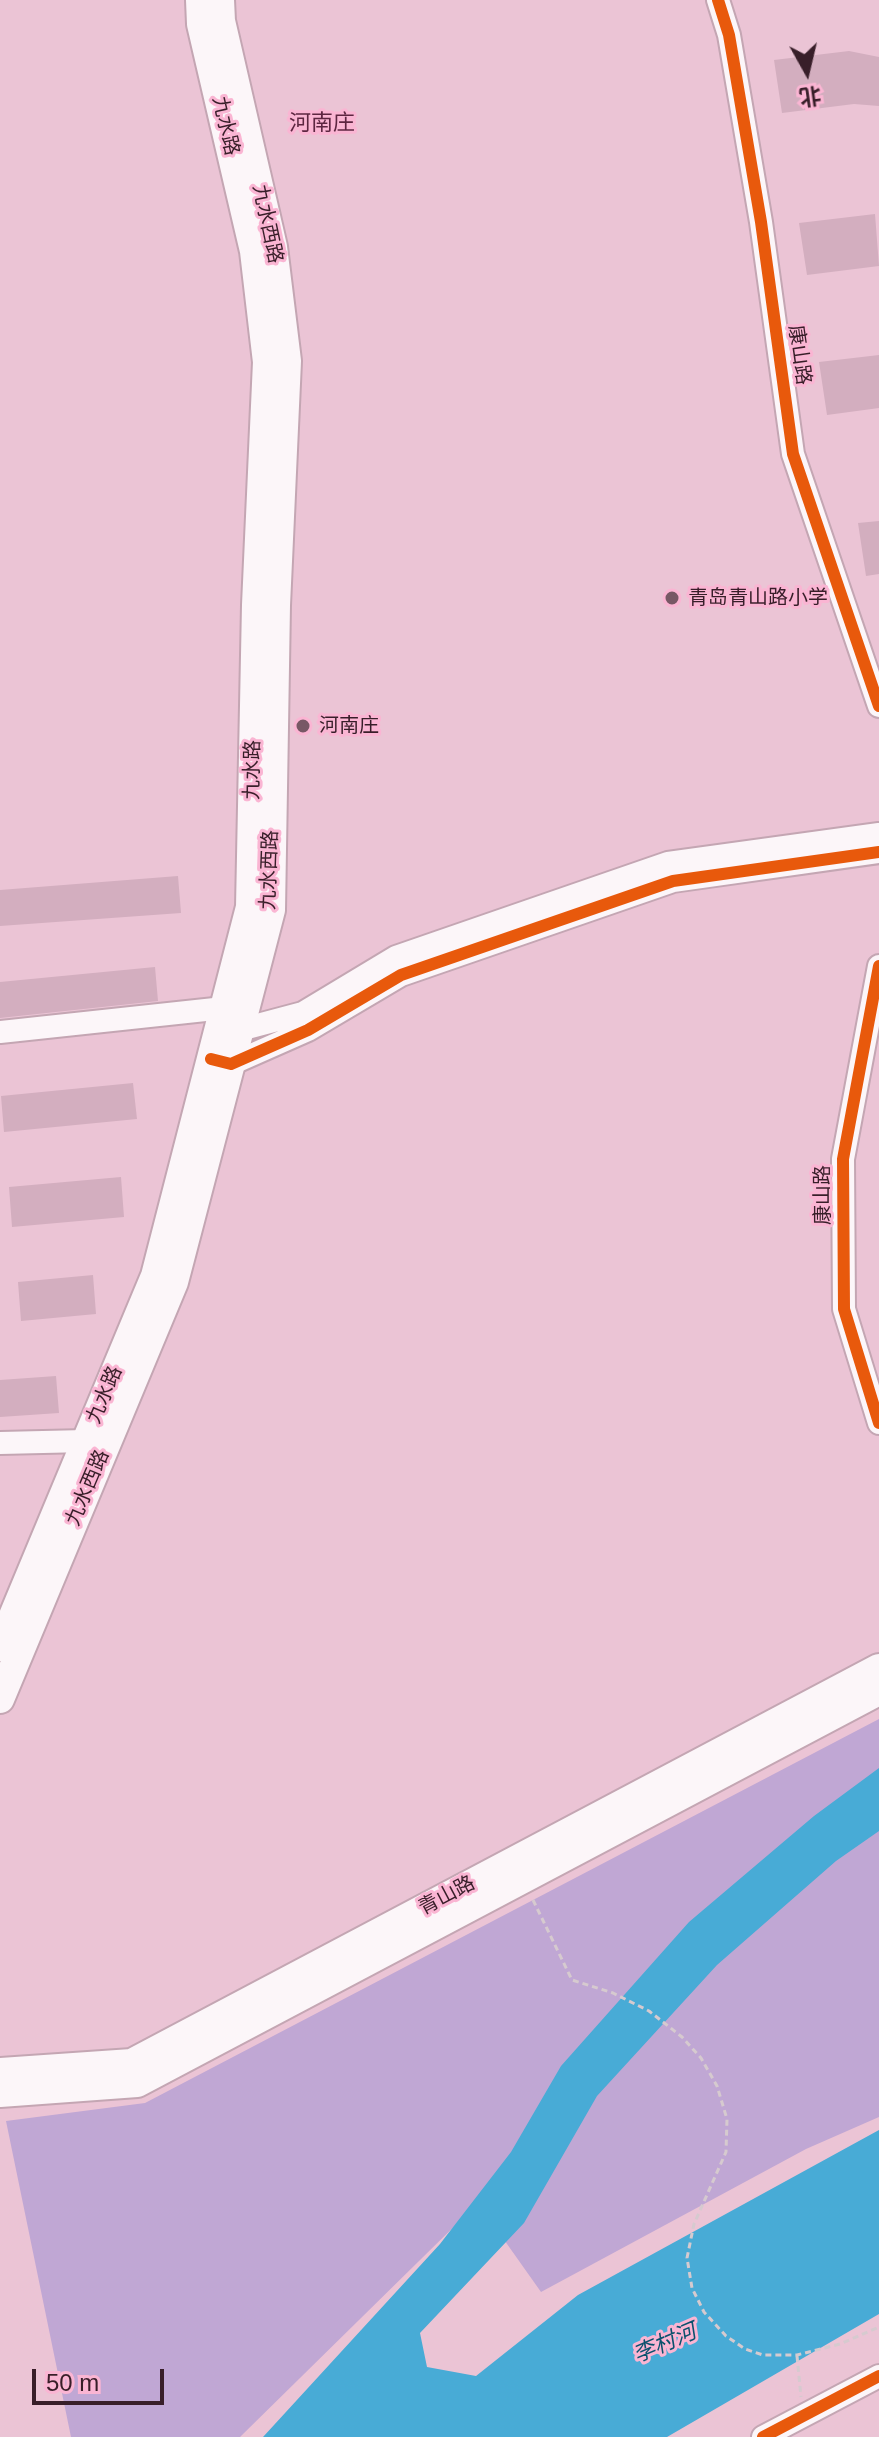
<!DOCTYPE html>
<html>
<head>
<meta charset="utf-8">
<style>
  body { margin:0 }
  #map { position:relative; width:879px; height:2437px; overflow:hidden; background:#ebc4d5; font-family:Arial,"Noto Sans SC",sans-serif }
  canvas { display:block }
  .north { position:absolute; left:767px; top:32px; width:80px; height:80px; -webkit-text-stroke:6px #fab5d3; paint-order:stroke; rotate:172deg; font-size:22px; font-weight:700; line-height:32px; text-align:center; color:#381e29 }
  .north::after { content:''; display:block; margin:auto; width:28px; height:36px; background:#381e29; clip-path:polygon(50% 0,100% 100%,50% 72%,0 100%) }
  .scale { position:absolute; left:32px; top:2369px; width:132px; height:36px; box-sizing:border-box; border:4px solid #381e29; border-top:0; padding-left:10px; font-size:24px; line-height:28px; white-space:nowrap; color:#381e29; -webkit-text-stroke:6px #fab5d3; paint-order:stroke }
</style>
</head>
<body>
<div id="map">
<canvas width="879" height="2437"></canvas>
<div class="north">北</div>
<div class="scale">50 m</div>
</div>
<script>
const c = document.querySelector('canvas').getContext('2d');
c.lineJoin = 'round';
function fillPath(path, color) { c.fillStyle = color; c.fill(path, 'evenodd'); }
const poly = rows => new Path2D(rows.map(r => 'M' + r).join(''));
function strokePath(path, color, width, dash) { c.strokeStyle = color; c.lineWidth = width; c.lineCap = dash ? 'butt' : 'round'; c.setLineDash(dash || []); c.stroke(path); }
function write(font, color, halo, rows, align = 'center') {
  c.font = font + ' Arial,"Noto Sans SC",sans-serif'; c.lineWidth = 6; c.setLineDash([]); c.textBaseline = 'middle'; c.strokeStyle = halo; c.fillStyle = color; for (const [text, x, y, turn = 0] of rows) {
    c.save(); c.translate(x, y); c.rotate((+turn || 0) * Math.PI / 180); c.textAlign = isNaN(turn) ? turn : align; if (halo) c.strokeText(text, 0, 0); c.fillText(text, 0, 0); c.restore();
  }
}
fillPath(poly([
  [879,1719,879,2117,806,2149,541,2292,478,2203,240,2437,71,2437,6,2121,145,2103]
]), '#c0a7d4');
fillPath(poly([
  [879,1768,879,1831,836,1861,717,1965,597,2096,524,2223,420,2333,427,2367,476,2376,578,2295,879,2130,879,2314,667,2437,263,2437,440,2244,511,2152,561,2066,689,1922,814,1816]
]), '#48abd6');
fillPath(poly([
  [849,51,879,57,879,106,854,104,782,113,774,60],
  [875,214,879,266,807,275,799,223],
  [879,355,879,408,827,415,819,362],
  [879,521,879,574,866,576,858,523],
  [178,876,181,913,0,926,0,890],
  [155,967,158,1001,0,1018,0,982],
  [133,1083,137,1119,4,1132,1,1096],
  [121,1177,124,1217,12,1227,9,1187],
  [93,1275,96,1314,21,1321,18,1282],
  [56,1376,59,1413,0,1417,0,1380]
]), '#d3aebf');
const minor = poly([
  [718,0,729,35,761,222,793,454,879,706],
  [879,966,843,1159,844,1309,879,1423],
  [0,1032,224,1008],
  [228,1033,303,1013,396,957,668,863,879,834],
  [220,1061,231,1064,308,1030,401,975,673,881,879,852],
  [0,1443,86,1441],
  [763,2437,879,2376]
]);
const major = poly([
  [0,1647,155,1276,250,907,256,605,267,362,254,251,201,24,200,0],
  [0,1699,174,1282,271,910,276,605,287,361,273,247,221,21,220,0],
  [0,2072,132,2063,879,1668],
  [0,2093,137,2083,879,1691]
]);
strokePath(minor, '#c4a6b3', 26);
strokePath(major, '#c4a6b3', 32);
strokePath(poly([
  [533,1900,572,1980,613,1993,649,2011,682,2037,701,2058,717,2086,727,2119,726,2152,694,2224,687,2258,692,2288,704,2312,726,2336,745,2349,763,2355,797,2355,840,2344,879,2327],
  [797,2356,801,2397]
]), '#d6cacf', 3, [6, 4]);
strokePath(minor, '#fcf6f9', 22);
strokePath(major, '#fcf6f9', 28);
strokePath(poly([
  [718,0,729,35,761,222,793,454,879,706],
  [879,966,843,1159,844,1309,879,1423],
  [211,1059,231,1064,308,1030,401,975,673,881,879,852],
  [763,2437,879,2376]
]), '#e8590c', 12);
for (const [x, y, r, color] of [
  [672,598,8,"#775865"],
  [303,726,8,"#775865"]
]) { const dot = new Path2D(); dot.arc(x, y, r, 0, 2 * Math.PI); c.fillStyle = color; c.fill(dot); strokePath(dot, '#fab5d3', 3); }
write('20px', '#381e29', '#fab5d3', [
  ["九水路",225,126,77],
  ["九水西路",267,224,78],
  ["康山路",799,355,82],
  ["九水路",253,770,-89],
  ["九水西路",270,870,-88],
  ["康山路",823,1195,-90],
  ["九水路",105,1395,-67],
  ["九水西路",88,1488,-67],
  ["青山路",447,1896,-28]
]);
write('20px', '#381e29', '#fab5d3', [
  ["青岛青山路小学",688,598],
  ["河南庄",319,726]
], 'left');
write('22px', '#5d2641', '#fab5d3', [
  ["河南庄",322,124]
]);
write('italic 22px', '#0a516d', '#fab5d3', [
  ["李村河",665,2344,-23]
]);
</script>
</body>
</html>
